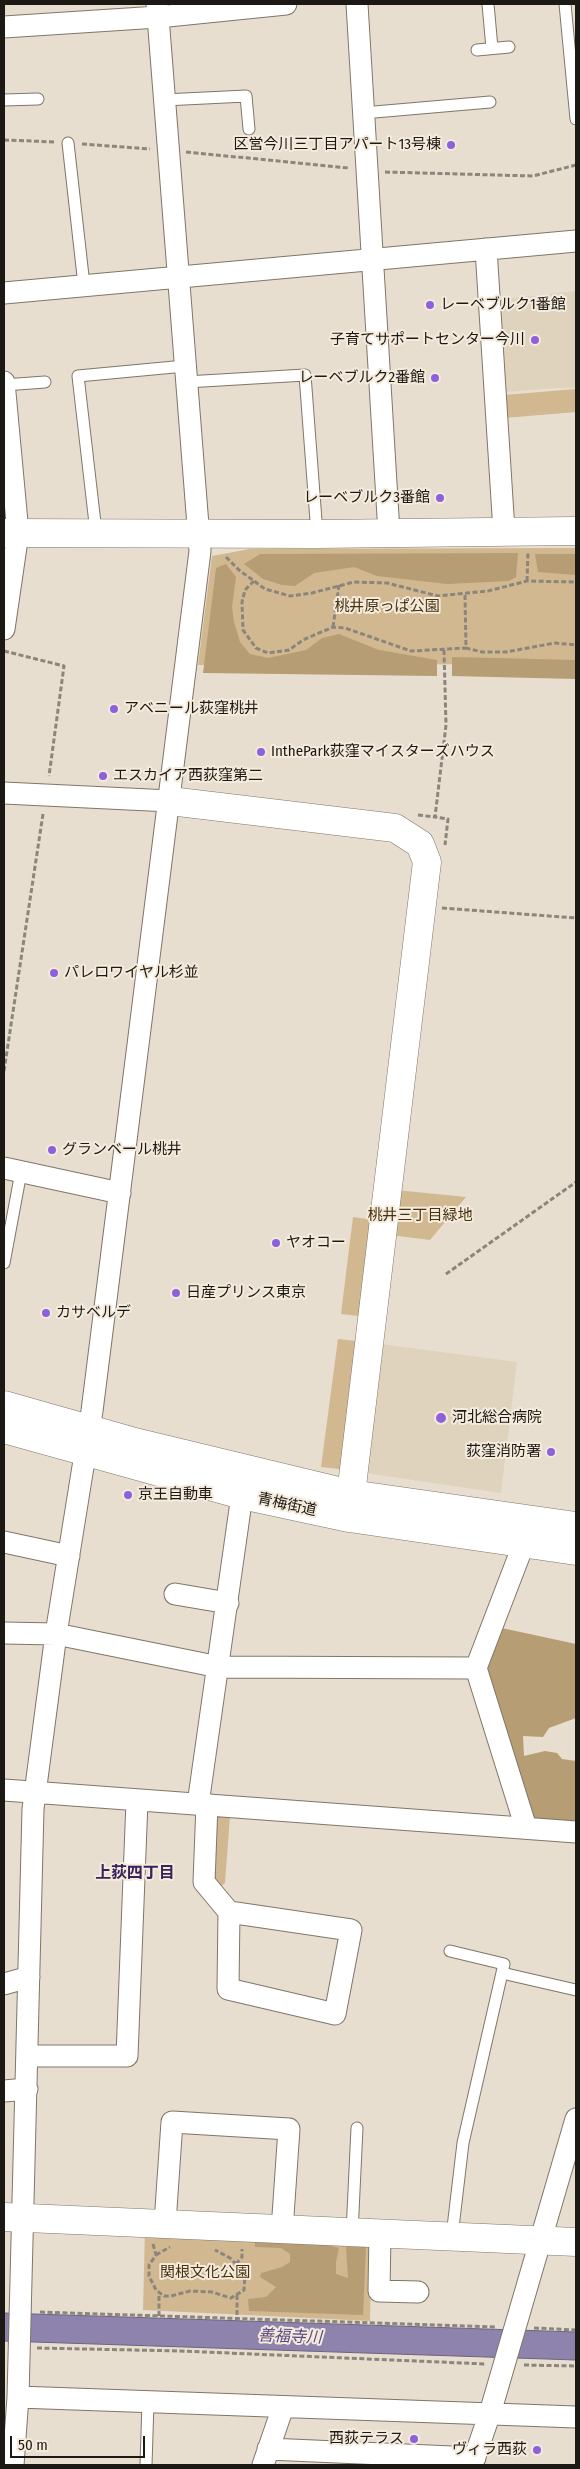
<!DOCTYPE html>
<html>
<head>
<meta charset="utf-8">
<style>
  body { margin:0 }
  #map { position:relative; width:580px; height:2469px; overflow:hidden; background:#e7decf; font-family:"Fira Sans Condensed",sans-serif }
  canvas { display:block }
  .frame { position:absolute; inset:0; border:5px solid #1c1914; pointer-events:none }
  .scale { position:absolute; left:10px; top:2436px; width:135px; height:22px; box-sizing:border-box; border:2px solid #1c1914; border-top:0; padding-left:6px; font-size:15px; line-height:18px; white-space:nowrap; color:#1c1914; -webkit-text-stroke:4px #f5ebdc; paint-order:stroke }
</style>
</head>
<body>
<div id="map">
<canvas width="580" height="2469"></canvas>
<div class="frame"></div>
<div class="scale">50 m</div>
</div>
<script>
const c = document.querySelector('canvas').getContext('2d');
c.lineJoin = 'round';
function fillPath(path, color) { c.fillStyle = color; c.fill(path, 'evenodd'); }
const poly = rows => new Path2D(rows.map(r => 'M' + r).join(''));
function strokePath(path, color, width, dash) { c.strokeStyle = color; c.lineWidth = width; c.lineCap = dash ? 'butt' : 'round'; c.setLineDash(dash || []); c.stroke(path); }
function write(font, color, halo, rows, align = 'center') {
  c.font = font + ' "Fira Sans Condensed","Noto Sans JP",sans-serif'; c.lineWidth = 4; c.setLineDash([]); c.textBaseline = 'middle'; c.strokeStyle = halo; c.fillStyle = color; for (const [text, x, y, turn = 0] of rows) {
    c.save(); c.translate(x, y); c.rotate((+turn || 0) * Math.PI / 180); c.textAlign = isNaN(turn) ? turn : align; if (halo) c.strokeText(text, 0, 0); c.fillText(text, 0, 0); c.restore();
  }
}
fillPath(poly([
  [576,291,576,388,556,388,504,392,496,300],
  [381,1344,517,1362,501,1493,365,1473]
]), '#e0d3be');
fillPath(poly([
  [576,389,576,412,504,418,504,395],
  [576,548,576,664,198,665,212,556,250,549],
  [396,1190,466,1197,430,1240,390,1235],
  [353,1217,380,1221,367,1317,341,1314],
  [338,1339,365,1342,348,1470,321,1467],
  [214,1815,230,1816,225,1883,220,1887,214,1883],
  [145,2229,372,2242,370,2321,143,2310]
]), '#d1b891');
fillPath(poly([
  [518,553,516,577,509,581,447,584,377,576,354,567,314,573,295,586,282,585,263,579,244,564,260,554],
  [535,554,576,554,576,575,538,572],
  [226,564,236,577,232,607,234,622,240,642,250,654,268,658,306,650,322,638,339,634,379,650,437,660,437,676,203,673,216,568],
  [452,657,576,660,576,679,452,676],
  [497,1627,576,1644,576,1718,549,1728,543,1737,523,1736,524,1756,545,1751,557,1753,562,1759,576,1761,576,1827,532,1824,484,1667],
  [255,2242,329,2245,339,2248,336,2262,336,2274,348,2278,346,2247,366,2246,363,2315,249,2311,248,2299,266,2297,276,2287,260,2277,261,2273,282,2267,290,2262,290,2254,281,2248,255,2247]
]), '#b69d73');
const water = poly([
  [4,2313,576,2332,576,2360,4,2341,4,2313]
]);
fillPath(water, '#8e83ad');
strokePath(water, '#6c637f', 1);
const lane = poly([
  [488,4,492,48],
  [565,4,576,119],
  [477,50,509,47],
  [4,100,38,99],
  [164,100,246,96,249,129],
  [363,113,490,102],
  [68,143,84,285],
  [186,382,305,375,317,534],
  [4,385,45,382],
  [96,532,78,376,185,366],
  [4,1263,21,1172],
  [450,1951,504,1964,463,2143,452,2236],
  [502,1973,576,1990],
  [352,2233,357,2128],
  [146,2465,148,2402]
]);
const street = poly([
  [357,4,389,533],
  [4,27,158,17,286,4],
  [486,249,504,531],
  [4,293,576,241],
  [4,382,18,533,4,629],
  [4,793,170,801],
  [4,1168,120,1193],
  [4,1542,69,1556],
  [524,1543,476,1668,526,1828],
  [175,1594,228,1603],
  [4,1633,56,1634,219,1667,476,1668],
  [4,1790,576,1832],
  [198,1804,242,1495],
  [207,1804,204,1882,229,1912,228,1989,335,2014,351,1930,229,1912],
  [4,1984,29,1977],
  [28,2056,127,2056,137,1801],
  [4,2091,27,2089],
  [165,2223,172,2122,289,2129,282,2230],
  [380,2233,379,2291,418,2292],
  [18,2397,576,2417],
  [268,2449,475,2458],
  [13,2465,18,2397,33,1809,56,1634,92,1411,200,551,157,4],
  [263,2465,283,2407],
  [472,2465,490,2413,576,2119]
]);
const secondary = poly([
  [4,533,317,534,576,531],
  [170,801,395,828,420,844,427,862,351,1494],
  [4,2217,576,2242]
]);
const primary = poly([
  [4,1405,131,1441,351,1494,576,1526],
  [4,1429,242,1495,349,1518,576,1551]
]);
strokePath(lane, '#7f7669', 13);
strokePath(street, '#7f7669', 23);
strokePath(secondary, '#7f7669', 29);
strokePath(primary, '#7f7669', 29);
strokePath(poly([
  [4,140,56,142],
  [82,144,150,149],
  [186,152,349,168],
  [385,172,533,176,576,165],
  [226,557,239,570,265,589,290,596,312,593,354,582,387,583,438,596,488,591,527,581,576,582],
  [254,581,245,590,242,602,243,630,256,648,268,653,289,650,303,640,333,627,345,628,411,651,466,648],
  [527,581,528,552],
  [465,595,466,648,482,652,506,652,555,643,576,645],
  [333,627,339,585],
  [444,650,446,725,435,817,448,819,445,845],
  [4,651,64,666,49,776],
  [418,815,435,817],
  [442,908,576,918],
  [4,1071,43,814],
  [446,1274,576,1182],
  [153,2244,156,2255,149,2265,149,2276,156,2290,164,2296,171,2296,190,2291,212,2292,231,2298,244,2290,245,2276,239,2267,230,2258,215,2250],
  [156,2255,170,2247],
  [236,2264,242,2257,242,2249],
  [237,2295,237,2319],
  [40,2312,496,2327],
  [159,2316,159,2294],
  [534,2328,576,2330],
  [37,2348,181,2351,486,2364],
  [524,2365,576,2366]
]), '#8b857b', 3, [5, 2.5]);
strokePath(lane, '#fff', 11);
strokePath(street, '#fff', 21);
strokePath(secondary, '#fff', 28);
strokePath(primary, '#fff', 28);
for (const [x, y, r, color] of [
  [451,145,5,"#8d61db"],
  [430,305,5,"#8d61db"],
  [535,340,5,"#8d61db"],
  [435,378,5,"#8d61db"],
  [440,498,5,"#8d61db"],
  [114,709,5,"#8d61db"],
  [261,752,5,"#8d61db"],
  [103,776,5,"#8d61db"],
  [54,973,5,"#8d61db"],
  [52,1150,5,"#8d61db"],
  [276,1243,5,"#8d61db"],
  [176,1293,5,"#8d61db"],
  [46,1313,5,"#8d61db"],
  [441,1418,6,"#8d61db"],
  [551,1452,5,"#8d61db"],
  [128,1495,5,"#8d61db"],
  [414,2439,5,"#8d61db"],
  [537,2450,5,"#8d61db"]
]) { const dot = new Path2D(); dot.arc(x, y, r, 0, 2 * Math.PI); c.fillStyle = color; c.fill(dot); strokePath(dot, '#f5ebdc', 2); }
write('15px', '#1c1914', '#f5ebdc', [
  ["区営今川三丁目アパート13号棟",441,145,"right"],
  ["レーベブルク1番館",440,305],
  ["子育てサポートセンター今川",525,340,"right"],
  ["レーベブルク2番館",425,378,"right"],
  ["レーベブルク3番館",430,498,"right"],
  ["アベニール荻窪桃井",124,709],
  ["InthePark荻窪マイスターズハウス",271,752],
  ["エスカイア西荻窪第二",113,776],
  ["パレロワイヤル杉並",64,973],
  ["グランベール桃井",62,1150],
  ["ヤオコー",286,1243],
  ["日産プリンス東京",186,1293],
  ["カサベルデ",56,1313],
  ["河北総合病院",452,1418],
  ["荻窪消防署",541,1452,"right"],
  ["京王自動車",138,1495],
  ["西荻テラス",404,2439,"right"],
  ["ヴィラ西荻",527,2450,"right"]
], 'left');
write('15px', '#45320f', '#f5ebdc', [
  ["桃井原っぱ公園",387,607],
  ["桃井三丁目緑地",420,1216],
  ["関根文化公園",205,2273]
]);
write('15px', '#1c1914', '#f5ebdc', [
  ["青梅街道",287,1505,12]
]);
write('bold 16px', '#38235d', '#f5ebdc', [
  ["上荻四丁目",135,1874]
]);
write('italic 16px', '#5a4781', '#f5ebdc', [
  ["善福寺川",290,2337,2]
]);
</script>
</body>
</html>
